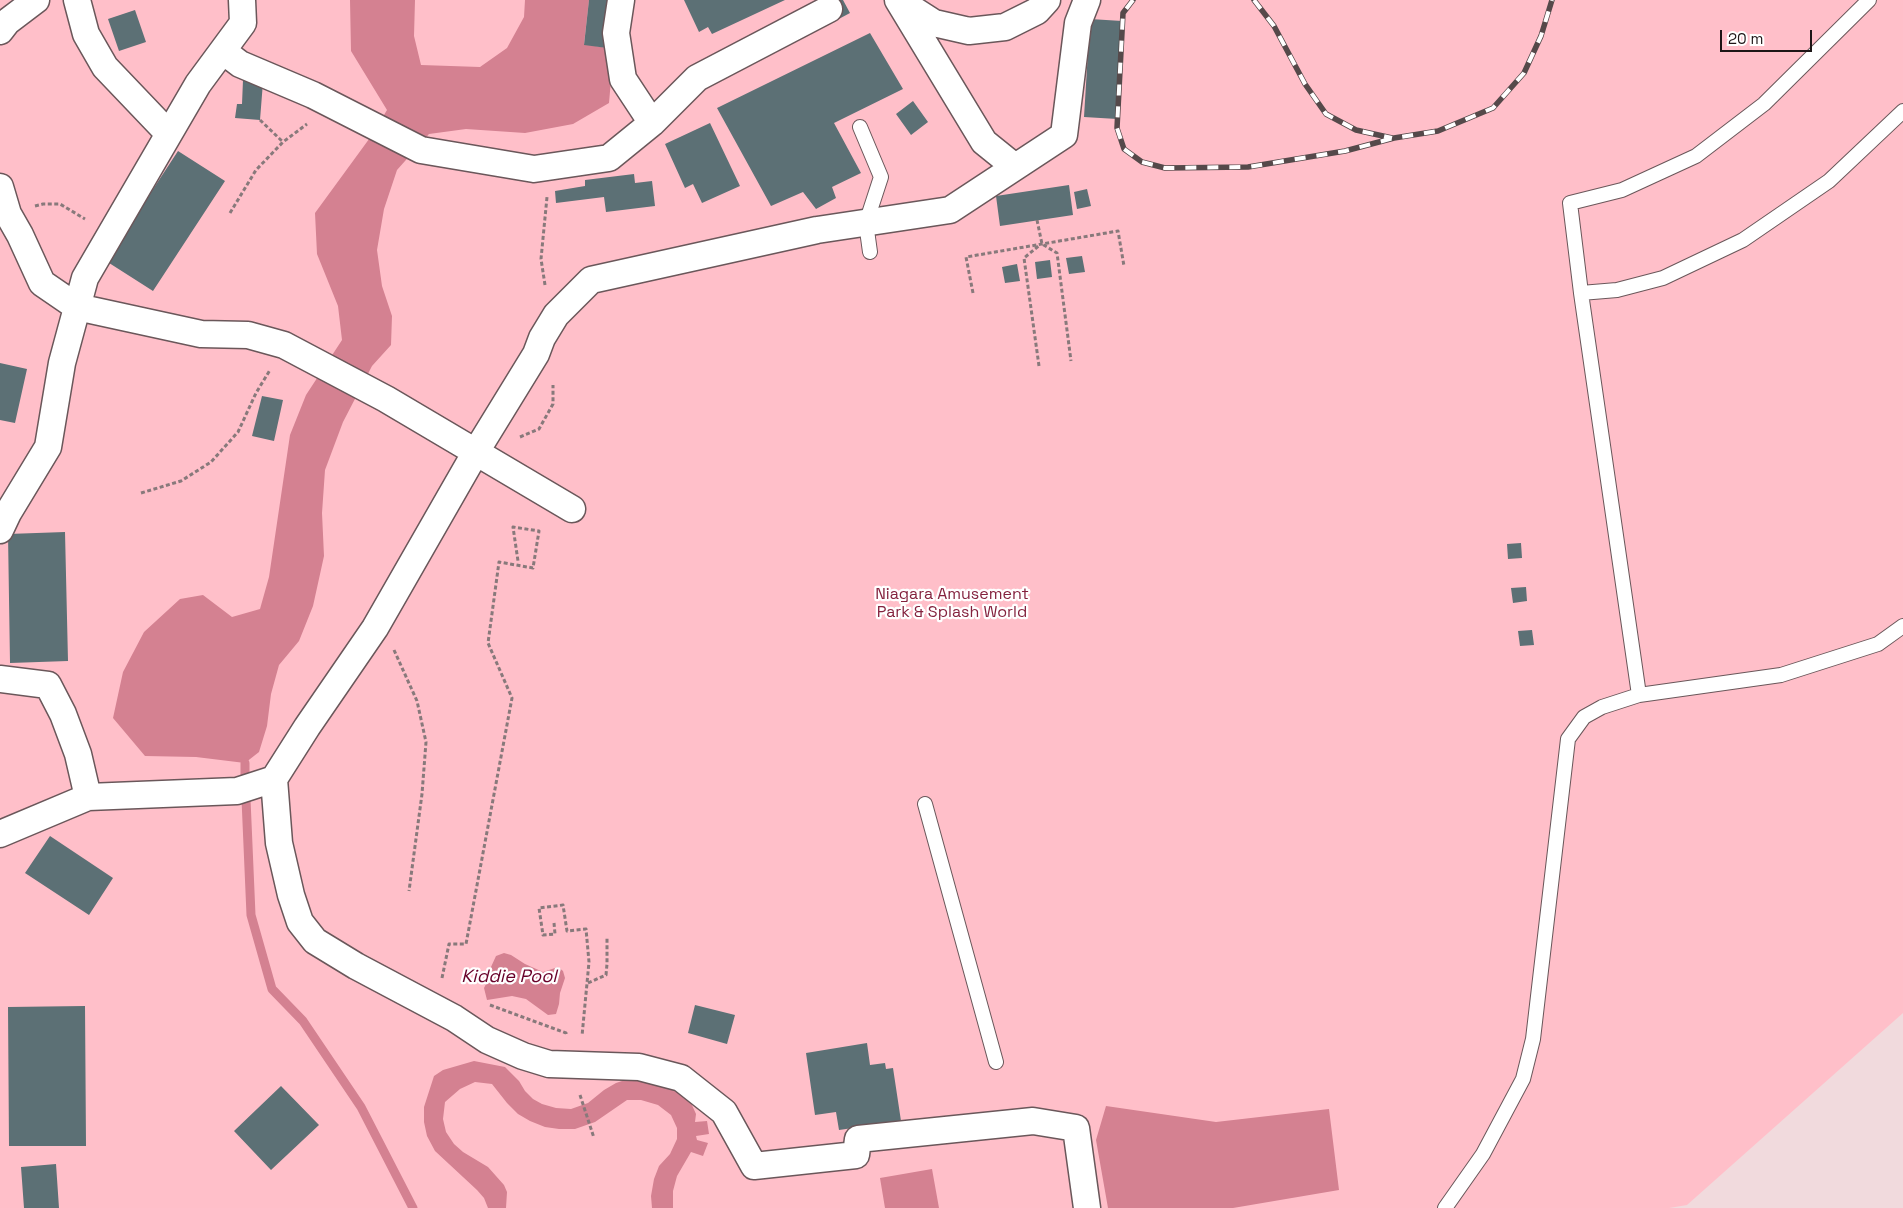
<!DOCTYPE html>
<html>
<head>
<meta charset="utf-8">
<style>
  body { margin:0 }
  #map { position:relative; width:1903px; height:1208px; overflow:hidden; background:#f1dadd; font-family:"Space Grotesk",sans-serif }
  canvas { display:block }
  .scale { position:absolute; left:1720px; top:30px; width:92px; height:22px; box-sizing:border-box; border:2px solid #1d1516; border-top:0; padding-left:6px; font-size:15px; line-height:18px; white-space:nowrap; color:#1d1516; -webkit-text-stroke:4px #fff; paint-order:stroke }
</style>
</head>
<body>
<div id="map">
<canvas width="1903" height="1208"></canvas>
<div class="scale">20 m</div>
</div>
<script>
const c = document.querySelector('canvas').getContext('2d');
c.lineJoin = 'round';
function fillPath(path, color) { c.fillStyle = color; c.fill(path, 'evenodd'); }
const poly = rows => new Path2D(rows.map(r => 'M' + r).join(''));
function strokePath(path, color, width, dash) { c.strokeStyle = color; c.lineWidth = width; c.lineCap = dash ? 'butt' : 'round'; c.setLineDash(dash || []); c.stroke(path); }
function write(font, color, halo, rows, align = 'center') {
  c.font = font + ' "Space Grotesk",sans-serif'; c.lineWidth = 4.5; c.setLineDash([]); c.textBaseline = 'middle'; c.strokeStyle = halo; c.fillStyle = color; for (const [text, x, y, turn = 0] of rows) {
    c.save(); c.translate(x, y); c.rotate((+turn || 0) * Math.PI / 180); c.textAlign = isNaN(turn) ? turn : align; if (halo) c.strokeText(text, 0, 0); c.fillText(text, 0, 0); c.restore();
  }
}
fillPath(poly([
  [0,0,1903,0,1903,1013,1687,1205,1669,1208,0,1208]
]), '#ffbfc9');
fillPath(poly([
  [350,0,415,0,414,36,421,65,480,67,507,48,524,17,525,0,589,0,584,44,607,48,611,80,609,103,573,124,525,133,466,129,429,134,397,170,384,209,377,250,382,286,392,316,391,345,372,366,343,422,325,470,322,513,324,556,313,606,299,641,279,665,271,694,267,726,259,752,245,763,196,757,145,756,113,718,123,672,144,632,180,599,203,595,232,617,260,609,269,577,290,435,306,395,342,340,338,306,317,254,315,213,372,135,387,110,351,51],
  [504,953,511,955,525,964,543,972,558,967,563,971,565,978,560,993,559,1004,556,1014,548,1015,526,999,512,996,487,1000,484,988,489,978,491,967,496,956],
  [474,1061,505,1067,519,1081,525,1091,533,1099,542,1104,556,1108,571,1109,588,1103,604,1090,616,1083,628,1079,644,1080,658,1083,687,1094,696,1114,695,1122,707,1121,709,1134,696,1136,697,1140,708,1143,703,1156,691,1152,677,1176,673,1191,673,1208,652,1208,651,1196,654,1179,659,1166,670,1154,677,1139,677,1128,671,1115,658,1105,641,1100,627,1100,595,1122,575,1129,559,1129,545,1127,530,1121,518,1114,507,1103,492,1084,475,1082,460,1089,445,1102,443,1119,446,1132,454,1144,463,1152,488,1167,504,1185,507,1192,506,1208,488,1208,484,1198,477,1190,435,1151,427,1136,424,1122,424,1107,434,1076,443,1070],
  [1106,1106,1216,1122,1329,1109,1339,1190,1233,1208,1108,1208,1096,1140],
  [932,1169,939,1208,885,1208,880,1178]
]), '#d48191');
strokePath(poly([
  [245,763,245,778],
  [246,799,251,915,272,989,303,1021,361,1107,413,1208]
]), '#d48191', 9);
fillPath(poly([
  [589,0,614,0,607,48,584,45],
  [684,0,785,0,712,34,708,27,699,32],
  [824,0,843,0,850,13,835,21],
  [135,10,146,42,119,51,108,19],
  [1090,19,1122,21,1117,119,1084,117],
  [870,33,903,89,834,123,861,173,832,187,836,198,816,209,803,192,771,206,717,108],
  [243,80,263,82,260,120,235,118,237,104,242,104],
  [913,101,928,122,911,135,896,114],
  [710,123,740,186,702,203,693,184,685,188,665,144],
  [178,151,225,181,153,291,106,261],
  [634,174,635,183,652,181,655,206,606,212,604,197,556,203,555,191,585,186,585,180],
  [1069,185,1073,215,1000,226,996,196],
  [1087,189,1091,206,1077,209,1074,192],
  [1082,256,1085,272,1069,274,1066,258],
  [1050,260,1052,277,1037,279,1035,262],
  [1017,264,1020,281,1005,283,1002,267],
  [0,363,27,369,15,423,0,420],
  [262,396,283,400,274,441,252,436],
  [65,532,68,661,10,663,8,534],
  [1521,543,1522,558,1508,559,1507,544],
  [1526,587,1527,601,1513,603,1511,588],
  [1532,630,1534,645,1520,646,1518,631],
  [50,836,113,878,89,915,25,873],
  [695,1005,735,1015,727,1044,688,1033],
  [85,1006,86,1146,9,1146,8,1007],
  [867,1043,870,1065,885,1063,886,1069,893,1068,901,1121,839,1130,836,1112,815,1115,806,1053],
  [281,1086,319,1125,271,1170,234,1131],
  [56,1164,59,1208,24,1208,21,1167]
]), '#5c7075');
const lane = poly([
  [860,127,881,177,866,223,870,252],
  [1581,293,1570,203,1622,190,1696,156,1764,104,1869,0],
  [1639,695,1581,293,1617,290,1663,278,1743,240,1829,181,1903,111],
  [925,804,996,1062],
  [1445,1208,1483,1154,1523,1079,1533,1039,1568,739,1584,717,1602,707,1639,695,1781,675,1878,644,1903,626]
]);
const street = poly([
  [77,0,86,34,105,67,168,133],
  [621,0,616,33,623,79,652,123],
  [898,0,984,142,1015,167],
  [903,3,934,23,969,31,1005,27,1037,11,1047,0],
  [0,31,7,22,36,0],
  [223,51,240,64,313,95,421,150,534,169,609,158,652,123,697,78,829,9],
  [0,187,8,214,20,235,42,283,77,307,201,334,248,335,284,345,386,399,572,509],
  [0,530,8,513,48,447,62,363,85,278,198,84,243,23,242,0],
  [0,679,48,685,63,714,78,754,88,797],
  [274,779,279,843,291,895,300,922,315,941,356,966,454,1018,487,1040,523,1056,549,1064,639,1067,681,1078,724,1112,754,1166,856,1155,858,1139,1033,1121,1076,1128,1087,1208],
  [0,834,88,797,237,791,274,779,307,727,375,628,477,450,536,354,542,338,556,315,591,280,817,230,950,210,1064,135,1078,23,1087,0]
]);
strokePath(lane, '#6a575a', 16);
strokePath(street, '#6a575a', 29);
strokePath(poly([
  [260,120,283,142],
  [35,206,43,204,60,204,85,219],
  [230,213,256,170,283,142,307,124],
  [1037,220,1042,244,1057,253,1071,361],
  [545,285,541,259,547,197],
  [973,293,966,257,1118,231,1124,266],
  [1039,366,1024,258,1041,244],
  [520,437,539,429,553,404,553,385],
  [141,493,181,481,211,462,238,432,256,393,270,370],
  [394,650,417,701,426,742,422,794,409,891],
  [554,923,555,934,543,935,539,908,563,905,567,931,586,929,589,962,582,1036],
  [442,978,449,944,466,944,512,698,488,643,499,562,533,568,539,531,513,527,518,561],
  [588,983,606,975,607,964,607,938],
  [490,1005,566,1033,566,1035],
  [580,1095,594,1138]
]), '#88797b', 3, [4, 2.5]);
strokePath(lane, '#fff', 14);
strokePath(street, '#fff', 26);
const rail = poly([
  [1133,0,1123,13,1117,128,1124,149,1142,162,1165,168,1248,167,1345,151,1394,138,1438,131,1493,108,1524,73,1541,36,1552,0],
  [1254,0,1274,26,1305,84,1326,114,1356,130,1392,138]
]);
strokePath(rail, '#55494a', 5.5);
strokePath(rail, '#fff', 4, [11]);
write('16px', '#84223e', '#fff', [
  ["Niagara Amusement",952,595],
  ["Park & Splash World",952,613]
]);
write('italic 18px', '#680029', '#fff', [
  ["Kiddie Pool",509,977]
]);
</script>
</body>
</html>
